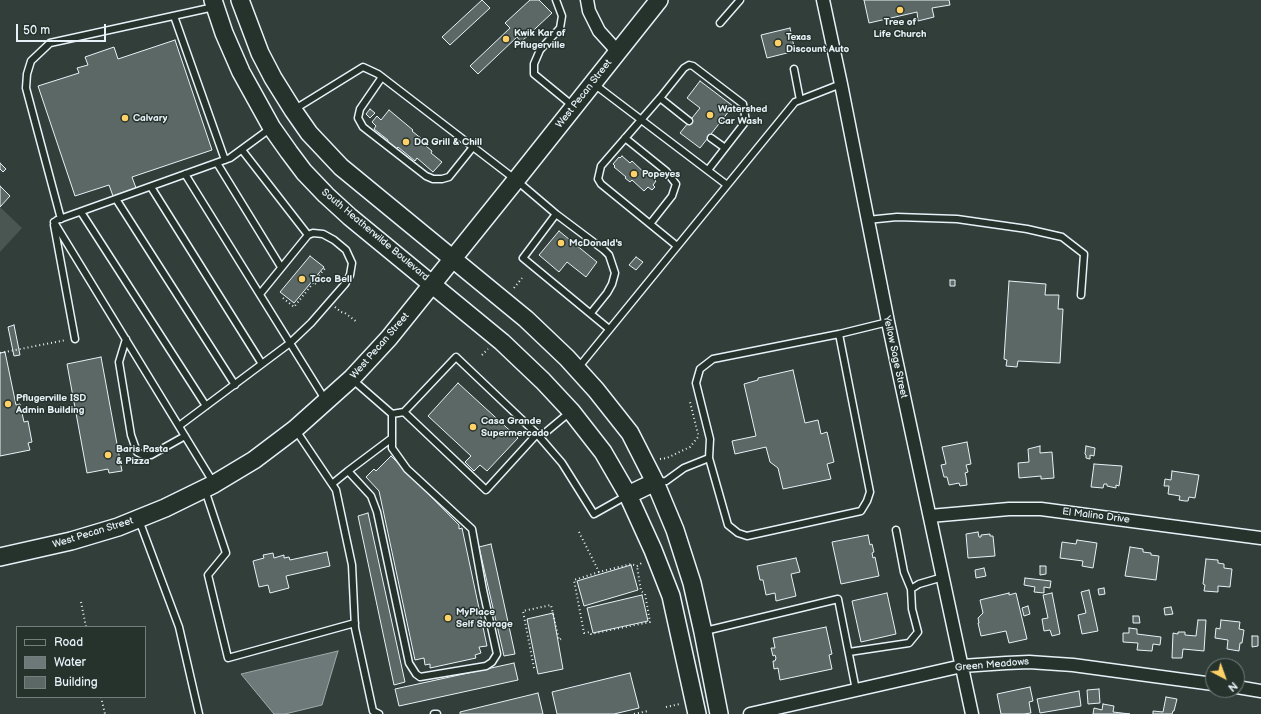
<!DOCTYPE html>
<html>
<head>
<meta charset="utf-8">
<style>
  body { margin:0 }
  #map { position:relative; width:1261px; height:714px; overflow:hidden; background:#323e39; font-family:"Balsamiq Sans",sans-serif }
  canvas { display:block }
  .legend { position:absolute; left:16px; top:626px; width:130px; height:72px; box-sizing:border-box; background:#26332d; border:1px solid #747f7e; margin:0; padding:5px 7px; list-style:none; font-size:12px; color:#e8f1f8 }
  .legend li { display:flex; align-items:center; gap:8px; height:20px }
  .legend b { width:20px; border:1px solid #747f7e }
  .north { position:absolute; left:1205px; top:658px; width:40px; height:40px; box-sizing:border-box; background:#26332d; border:1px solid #747f7e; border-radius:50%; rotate:139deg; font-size:11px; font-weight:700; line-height:16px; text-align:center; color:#e8f1f8 }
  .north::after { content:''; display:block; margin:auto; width:14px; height:18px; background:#ffd166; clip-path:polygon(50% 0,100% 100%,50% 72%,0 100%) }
  .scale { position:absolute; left:16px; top:24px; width:90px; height:18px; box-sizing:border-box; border:2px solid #e8f1f8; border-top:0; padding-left:5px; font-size:12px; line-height:14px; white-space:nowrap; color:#e8f1f8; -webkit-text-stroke:3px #26332d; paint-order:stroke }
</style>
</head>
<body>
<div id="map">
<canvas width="1261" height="714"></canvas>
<ul class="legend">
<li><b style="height:5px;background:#26332d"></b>Road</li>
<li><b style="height:11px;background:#6d7978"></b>Water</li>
<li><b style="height:11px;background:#5c6865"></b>Building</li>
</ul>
<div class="north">N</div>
<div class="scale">50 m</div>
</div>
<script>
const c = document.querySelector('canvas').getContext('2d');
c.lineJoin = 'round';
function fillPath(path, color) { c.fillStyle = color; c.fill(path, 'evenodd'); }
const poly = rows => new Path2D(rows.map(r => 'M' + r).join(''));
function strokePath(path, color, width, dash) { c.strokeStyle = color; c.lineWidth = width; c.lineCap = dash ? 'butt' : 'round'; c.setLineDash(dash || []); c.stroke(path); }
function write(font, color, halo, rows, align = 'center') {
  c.font = font + ' "Balsamiq Sans",sans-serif'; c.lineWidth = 3; c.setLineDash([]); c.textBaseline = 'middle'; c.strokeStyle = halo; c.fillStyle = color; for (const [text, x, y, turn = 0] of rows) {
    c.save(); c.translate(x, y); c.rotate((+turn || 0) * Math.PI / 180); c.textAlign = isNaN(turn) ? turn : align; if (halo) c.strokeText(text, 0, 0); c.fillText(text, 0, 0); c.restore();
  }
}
fillPath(poly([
  [0,207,22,228,0,252]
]), '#495651');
const water = poly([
  [338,651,322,705,285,714,274,714,241,674,338,651]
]);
fillPath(water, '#6d7978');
strokePath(water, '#9ea9ab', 1);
const building = poly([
  [482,0,490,8,450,45,442,37,482,0],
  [530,0,539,0,552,13,521,42,517,37,478,74,470,66,510,28,505,23,530,0],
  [864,0,949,0,950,5,932,8,934,17,918,21,917,12,869,23,864,0],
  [790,28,795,51,767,58,761,35,790,28],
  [175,40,212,150,132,177,136,188,113,196,109,185,75,196,38,86,79,73,77,68,88,65,85,57,114,47,118,59,175,40],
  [700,81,733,106,700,148,680,133,700,108,687,98,700,81],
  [370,109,375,113,370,118,366,114,370,109],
  [389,110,413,130,412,131,428,144,426,146,432,151,431,153,442,162,433,172,417,158,415,161,398,147,396,150,387,143,388,140,374,129,376,126,372,122,377,116,381,120,389,110],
  [622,156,630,163,632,161,650,178,652,177,656,181,653,185,655,187,652,190,648,187,644,191,632,180,630,182,625,178,626,177,614,167,615,166,613,164,619,157,620,158,622,156],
  [0,163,6,169,3,172,0,169,0,163],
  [0,186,10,196,0,207,0,186],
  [559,231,597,262,586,277,567,262,559,272,539,255,559,231],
  [310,256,324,267,294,303,280,292,310,256],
  [636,257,643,262,636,270,629,265,636,257],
  [950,280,955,280,955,286,950,286,950,280],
  [1009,281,1046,284,1045,295,1059,295,1058,309,1063,309,1060,363,1018,361,1017,367,1006,366,1007,360,1004,359,1009,281],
  [14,325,20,355,14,356,8,327,14,325],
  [5,352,16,405,20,404,24,422,28,421,32,442,28,443,30,450,0,456,0,353,5,352],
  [101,357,122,471,109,473,108,469,87,473,67,364,101,357],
  [793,370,805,423,818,420,821,434,827,432,834,462,827,464,831,479,783,489,778,468,770,462,766,447,735,454,732,441,756,436,744,384,758,380,758,378,793,370],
  [458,383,518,438,487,471,480,465,474,471,465,462,471,456,428,416,458,383],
  [967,442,971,464,966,465,968,472,965,473,966,477,967,485,960,486,959,483,949,485,947,477,944,477,941,465,946,464,942,447,967,442],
  [1040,446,1040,453,1052,452,1054,478,1041,479,1041,476,1019,478,1018,463,1029,462,1028,449,1040,446],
  [1086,446,1095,448,1094,456,1090,455,1090,459,1086,458,1086,455,1085,454,1086,446],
  [391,456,459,525,459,529,462,528,487,646,479,647,481,653,475,655,476,658,430,668,430,664,425,665,424,658,415,660,379,491,366,477,374,469,376,471,391,456],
  [1094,464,1122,466,1119,486,1116,485,1116,488,1107,486,1107,484,1104,484,1103,488,1091,487,1094,464],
  [1172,471,1199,475,1195,498,1189,497,1188,501,1185,501,1179,500,1180,496,1168,494,1169,486,1164,486,1165,479,1171,480,1172,471],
  [368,513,405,682,394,685,358,516,368,513],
  [978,532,979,537,981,537,981,535,990,534,990,536,993,536,995,556,968,558,966,534,978,532],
  [868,535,870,545,872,544,874,552,872,553,873,558,875,557,879,576,841,584,832,542,868,535],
  [1077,540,1097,543,1093,568,1082,566,1083,561,1060,558,1062,542,1076,544,1077,540],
  [491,544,515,654,504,656,479,547,491,544],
  [1130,547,1143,549,1143,552,1151,553,1151,555,1159,556,1156,580,1125,576,1130,547],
  [327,552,330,566,286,576,289,588,270,593,268,585,259,587,253,561,264,558,263,555,273,553,274,558,284,555,284,558,289,557,290,560,327,552],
  [796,558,800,572,791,574,796,596,776,601,775,593,766,595,763,580,760,580,757,566,796,558],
  [1206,559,1218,560,1218,563,1224,564,1224,568,1232,569,1230,587,1218,586,1218,592,1204,591,1205,585,1203,584,1206,559],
  [631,565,638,590,584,606,577,581,631,565],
  [1040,566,1046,566,1046,574,1040,575,1040,566],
  [984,568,986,576,976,578,975,570,984,568],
  [1025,578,1051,581,1050,588,1044,587,1044,593,1034,592,1035,587,1024,585,1025,578],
  [1104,588,1105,594,1099,595,1098,589,1104,588],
  [1089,590,1098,631,1082,634,1078,615,1086,613,1081,592,1089,590],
  [887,593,896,634,861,642,852,601,887,593],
  [1009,593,1009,595,1016,593,1027,639,1009,643,1006,631,981,636,978,623,979,623,978,618,983,613,980,600,1009,593],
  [1052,593,1060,634,1052,636,1050,630,1044,631,1042,619,1048,618,1043,595,1052,593],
  [642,595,648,621,593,633,587,608,642,595],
  [1028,606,1030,614,1024,616,1022,608,1028,606],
  [1171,607,1173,614,1165,615,1164,608,1171,607],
  [553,613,563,669,538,674,527,619,553,613],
  [1133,616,1139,616,1140,623,1133,623,1133,616],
  [1198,620,1206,620,1204,651,1183,649,1182,658,1172,658,1173,633,1178,634,1178,632,1185,632,1185,635,1196,636,1198,620],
  [1221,620,1240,622,1239,629,1244,630,1242,643,1240,643,1239,651,1227,649,1228,640,1215,638,1216,628,1220,629,1221,620],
  [826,627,832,654,829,655,832,669,780,680,778,668,774,669,773,661,775,661,776,658,775,655,773,656,771,648,775,648,773,638,826,627],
  [1129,628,1137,629,1137,634,1161,637,1160,645,1153,644,1152,651,1137,650,1138,643,1123,642,1123,633,1129,633,1129,628],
  [1252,636,1258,636,1258,646,1252,647,1252,636],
  [514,663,518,680,399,706,395,689,514,663],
  [630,673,639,708,614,714,557,714,552,692,630,673],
  [1030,687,1033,701,1029,702,1031,713,1024,714,1001,714,997,694,1030,687],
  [1099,689,1100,703,1088,704,1087,690,1099,689],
  [1079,691,1081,706,1040,713,1037,699,1079,691],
  [538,693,543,714,460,714,460,712,538,693],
  [1166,697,1177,699,1174,711,1173,711,1172,714,1153,714,1153,711,1163,712,1166,697],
  [1103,704,1114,706,1113,712,1130,714,1093,714,1094,708,1102,710,1103,704]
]);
fillPath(building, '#5c6865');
strokePath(building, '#e8f1f8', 1);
const service = poly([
  [556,0,562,16,560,28,540,50,534,64,534,74,573,106],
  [174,16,225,160],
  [720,23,740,0],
  [794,69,800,100],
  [382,77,360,109,358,118,363,127,426,176,433,179,442,179,449,177,473,147],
  [594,84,727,185],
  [660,98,689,121],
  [295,109,363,67,378,74,516,180,556,214,604,250,609,255,615,273,612,284,607,293,591,313],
  [625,138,666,171,676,184,672,196,650,224],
  [711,138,725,148],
  [242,150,308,235],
  [217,163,281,267],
  [185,174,326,401],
  [151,187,262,364],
  [116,199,235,385],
  [81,212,206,406],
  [556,214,523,258,609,329],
  [61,219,26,88,27,74,31,61,50,43,214,7],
  [57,220,230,158,271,128],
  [867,220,897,217,957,219,1027,229,1062,237,1084,254,1081,295],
  [54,222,213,482],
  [54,225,75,339],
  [677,246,601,184,598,179,601,166,660,98,684,68,689,65,693,66,743,104,746,121,708,170],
  [839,334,870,492,867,501,861,511,747,536,738,533,728,525,709,458,710,439,696,383,700,369,713,359,839,334,888,322],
  [126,339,119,362,131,435,137,452,143,455,151,455,185,436],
  [578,368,795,102,841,84],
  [353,380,392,414,404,412,456,357,537,434,562,463,594,514,626,496],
  [404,412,486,490,537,434],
  [179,426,290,343,311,323,345,284,350,275,352,263,346,250,334,240,323,234,313,233,308,235,260,294],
  [295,429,336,490,352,565,355,628,373,711,379,714],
  [540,437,570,412],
  [348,471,392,438],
  [656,482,666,481,684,468,709,458],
  [332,484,348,471,371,496,377,512,409,663,416,674,420,677,486,666,492,662,497,654,483,590,472,529,407,469,392,448,392,414],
  [205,490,226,553,208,575,228,658,355,623],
  [139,520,179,627,199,714],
  [896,530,904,572,911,589],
  [705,631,838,599,856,690],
  [849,652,909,643,918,632,912,609,911,589,919,584,943,577],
  [434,714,437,714]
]);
const minor = poly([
  [587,0,589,11,599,31,618,52],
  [823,0,841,84,888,322,972,714],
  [930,516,1009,509,1041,509,1261,538],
  [1237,687,1261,691],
  [750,714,962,666,1006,663,1029,662,1073,665,1213,684]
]);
const secondary = poly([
  [213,0,224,33,241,72,272,128,289,152,304,172,326,195,350,217,502,342,543,381,571,411,603,452,628,495,653,550,671,596,697,714],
  [240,0,260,53,273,78,293,110,309,133,341,167,526,319,567,358,596,390,630,433,655,482,675,530,692,583,703,632,719,714],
  [628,495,655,482],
  [0,557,71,541,118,527,165,508,214,484,254,460,295,429,352,378,389,338,516,180,659,0]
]);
strokePath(service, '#e8f1f8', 9);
strokePath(minor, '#e8f1f8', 15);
strokePath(secondary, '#e8f1f8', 20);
strokePath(poly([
  [314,282,326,267],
  [514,288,522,278],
  [283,298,294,307,314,282,317,285],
  [335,307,341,312,345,313,357,322],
  [0,353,66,340],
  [482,355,488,349],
  [660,459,667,458,690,447,698,437,698,434,690,402],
  [579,532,599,572,631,564,637,566,643,562],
  [599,572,574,580,584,633,590,632,591,634,650,622,645,594,641,591,637,566],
  [81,602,86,627],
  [534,668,523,611,551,605,559,640,561,639],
  [101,697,105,714],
  [666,707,680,704],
  [634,714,648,711]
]), '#e8f1f8', 2, [1, 3]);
strokePath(service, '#26332d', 6);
strokePath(minor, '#26332d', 12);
strokePath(secondary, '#26332d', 17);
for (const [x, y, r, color] of [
  [900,10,4,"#ffd166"],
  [506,39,4,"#ffd166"],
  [778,43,4,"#ffd166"],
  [710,115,4,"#ffd166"],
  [125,118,4,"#ffd166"],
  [406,142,4,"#ffd166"],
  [634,174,4,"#ffd166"],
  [561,243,4,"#ffd166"],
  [302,279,4,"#ffd166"],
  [8,404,4,"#ffd166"],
  [473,427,4,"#ffd166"],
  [108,455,4,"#ffd166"],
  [448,618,4,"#ffd166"]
]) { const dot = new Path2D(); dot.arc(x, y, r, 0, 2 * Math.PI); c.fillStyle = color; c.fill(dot); strokePath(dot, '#26332d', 1.5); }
write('bold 10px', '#e8f1f8', '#26332d', [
  ["Tree of",900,22,"center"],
  ["Life Church",900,34,"center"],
  ["Kwik Kar of",514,33],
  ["Pflugerville",514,45],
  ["Texas",786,37],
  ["Discount Auto",786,49],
  ["Watershed",718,109],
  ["Car Wash",718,121],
  ["Calvary",133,118],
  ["DQ Grill & Chill",414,142],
  ["Popeyes",642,174],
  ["McDonald's",569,243],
  ["Taco Bell",310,279],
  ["Pflugerville ISD",16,398],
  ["Admin Building",16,410],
  ["Casa Grande",481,421],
  ["Supermercado",481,433],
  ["Baris Pasta",116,449],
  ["& Pizza",116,461],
  ["MyPlace",456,612],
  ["Self Storage",456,624]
], 'left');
write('10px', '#e8f1f8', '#26332d', [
  ["West Pecan Street",584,94,-52],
  ["South Heatherwilde Boulevard",375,235,40],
  ["West Pecan Street",380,346,-49],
  ["Yellow Sage Street",895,357,78],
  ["El Malino Drive",1096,516,7],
  ["West Pecan Street",93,533,-17],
  ["Green Meadows",992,665,-5]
]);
</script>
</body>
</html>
